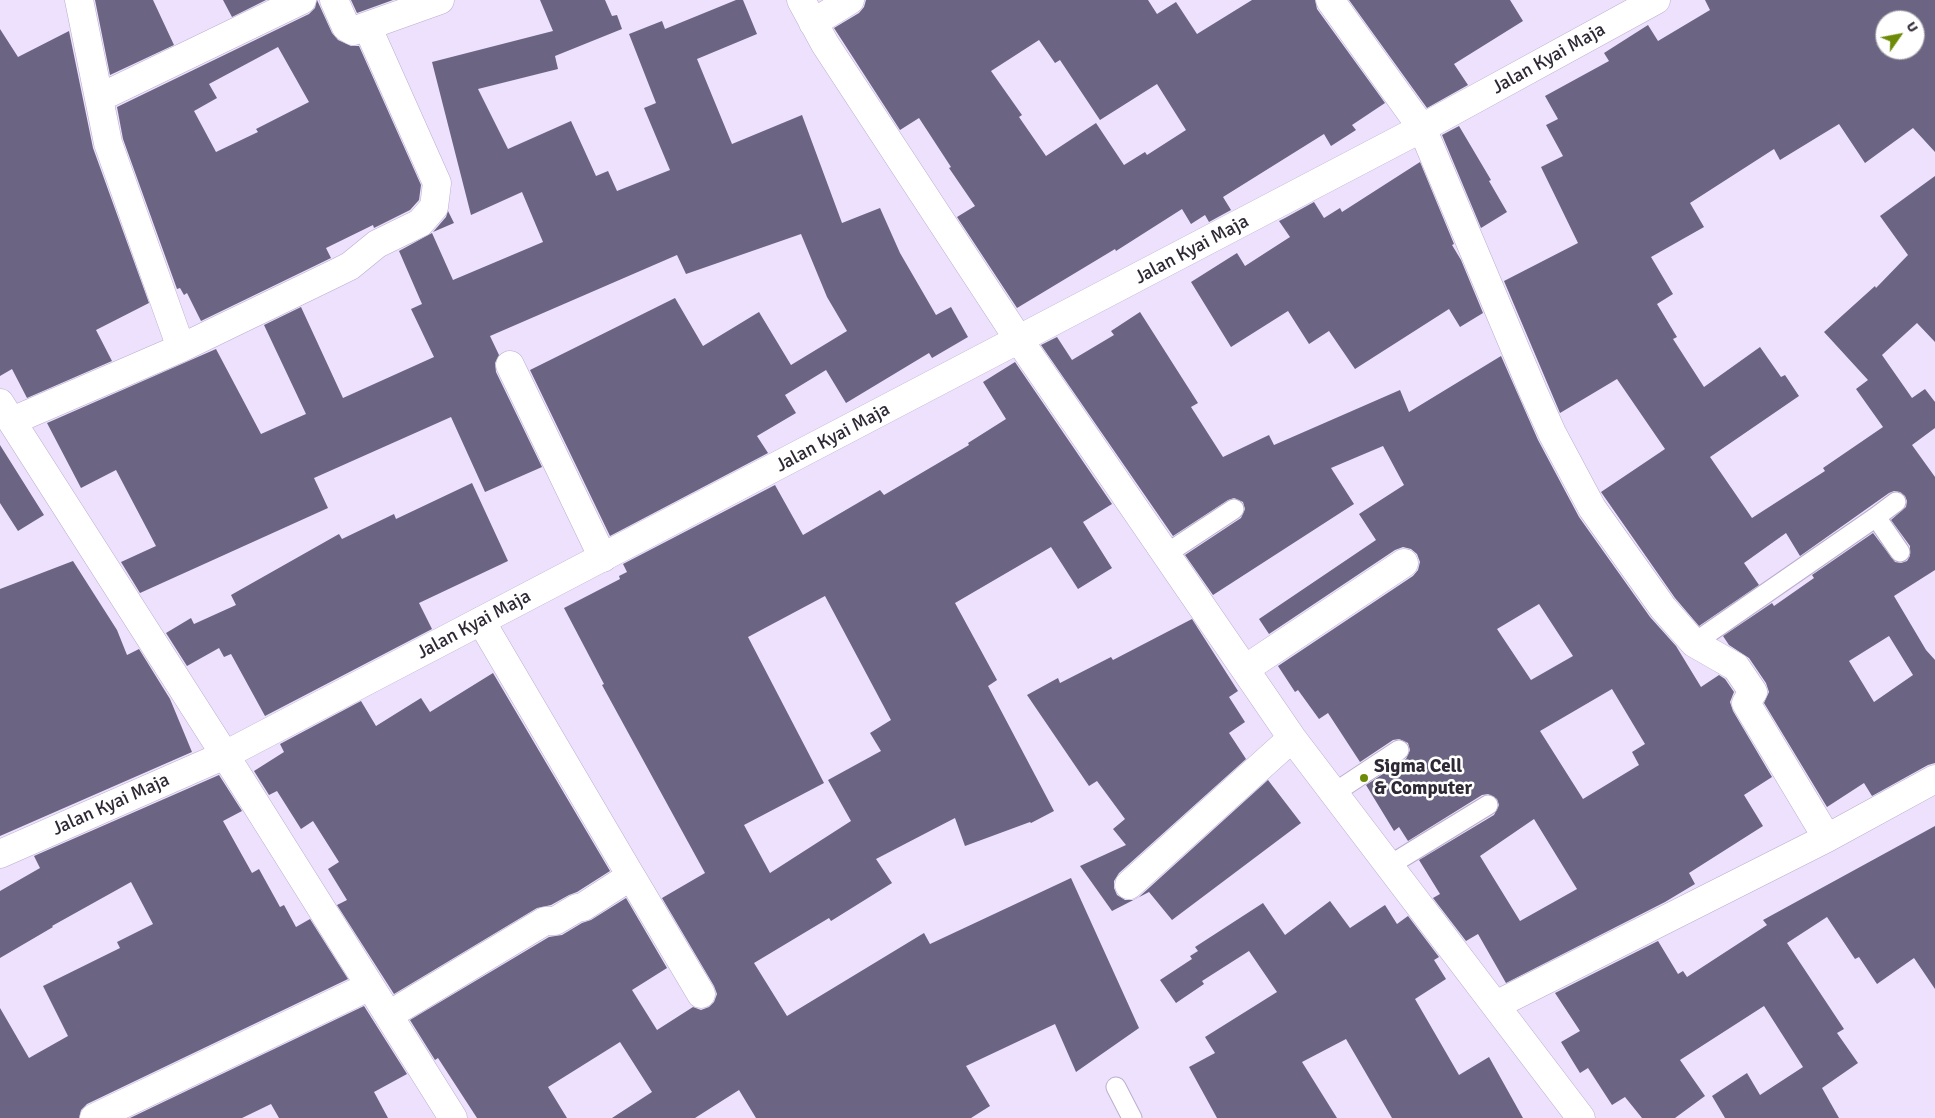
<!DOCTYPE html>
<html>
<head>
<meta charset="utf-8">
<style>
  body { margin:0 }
  #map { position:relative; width:1935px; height:1118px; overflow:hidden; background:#ede1fd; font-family:Signika,sans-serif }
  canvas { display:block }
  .north { position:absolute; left:1875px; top:10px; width:50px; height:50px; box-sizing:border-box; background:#fff; border:1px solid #aba9ae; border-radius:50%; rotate:57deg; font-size:14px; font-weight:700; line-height:20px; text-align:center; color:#2e2935 }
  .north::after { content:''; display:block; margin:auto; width:18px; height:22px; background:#6d8b08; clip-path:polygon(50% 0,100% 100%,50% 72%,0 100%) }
</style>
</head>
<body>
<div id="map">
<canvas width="1935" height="1118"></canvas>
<div class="north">U</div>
</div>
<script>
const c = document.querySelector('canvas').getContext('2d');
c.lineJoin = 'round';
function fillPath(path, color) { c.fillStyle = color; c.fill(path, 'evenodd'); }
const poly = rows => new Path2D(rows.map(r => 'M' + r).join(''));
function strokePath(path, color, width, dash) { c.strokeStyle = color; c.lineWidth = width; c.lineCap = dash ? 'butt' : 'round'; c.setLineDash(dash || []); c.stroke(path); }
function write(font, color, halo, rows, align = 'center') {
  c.font = font + ' Signika,sans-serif'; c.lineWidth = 5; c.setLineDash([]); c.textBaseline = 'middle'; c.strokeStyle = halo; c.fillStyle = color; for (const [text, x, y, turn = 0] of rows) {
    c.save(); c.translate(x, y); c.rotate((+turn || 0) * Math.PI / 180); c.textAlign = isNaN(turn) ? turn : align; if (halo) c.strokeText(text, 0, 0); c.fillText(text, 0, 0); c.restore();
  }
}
fillPath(poly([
  [95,0,153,0,174,45,110,75],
  [223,0,266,0,232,17],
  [317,0,332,33,338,40,351,46,359,46,421,185,419,200,410,210,374,228,373,225,326,248,331,258,201,321,187,293,184,295,180,288,177,289,123,139,117,107,309,14,315,8],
  [278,47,309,102,256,129,258,132,216,152,194,111,217,98,209,84],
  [351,0,393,0,357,13],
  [540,0,605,0,612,16,617,15,622,29,555,56,558,69,478,89,508,149,571,121,596,176,608,171,617,191,670,170,644,108,656,103,629,34,662,21,665,29,736,0,743,0,757,34,697,59,732,144,802,115,842,223,880,208,900,253,936,315,951,307,968,337,932,358,929,353,846,403,826,370,785,395,796,413,757,436,768,453,610,536,530,370,675,298,703,346,759,312,791,365,847,331,827,297,801,234,686,274,677,255,490,336,499,355,495,363,496,372,542,467,485,492,451,417,314,478,328,508,140,593,121,562,156,546,116,470,81,488,47,423,216,349,261,434,306,414,264,325,301,307,343,398,434,357,411,309,422,304,399,251,432,233,453,280,543,242,522,192,471,215,432,62,553,31],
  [866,0,1148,0,1157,14,1176,2,1197,34,1252,0,1315,0,1317,9,1385,103,1352,125,1356,130,1331,146,1324,134,1223,197,1231,210,1209,222,1205,215,1191,224,1182,209,1116,251,1115,249,1017,308,957,217,975,206,949,168,951,167,919,118,900,130,834,28,859,13,864,7],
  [1039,40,1055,63,1060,60,1100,120,1157,84,1186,130,1147,155,1145,152,1124,165,1096,123,1046,156,1019,117,1022,115,991,71],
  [1349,0,1510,0,1523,21,1454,64,1468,85,1427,108],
  [1705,0,1935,0,1935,152,1913,128,1865,163,1839,124,1780,160,1774,149,1690,203,1704,227,1651,257,1673,294,1657,304,1677,337,1673,339,1704,387,1760,347,1781,377,1785,375,1799,396,1710,457,1752,518,1825,471,1823,468,1883,427,1856,389,1868,380,1824,332,1875,286,1876,288,1908,255,1880,216,1935,176,1935,342,1917,323,1882,355,1912,398,1925,389,1935,402,1935,428,1912,445,1935,477,1935,570,1894,596,1926,650,1935,660,1935,763,1928,765,1872,796,1864,783,1827,807,1764,703,1769,692,1766,683,1749,658,1729,645,1723,636,1772,603,1774,606,1814,578,1812,575,1873,533,1895,562,1901,563,1907,561,1910,556,1910,546,1891,520,1906,507,1907,501,1905,496,1900,492,1894,491,1889,493,1800,556,1786,533,1744,563,1759,585,1699,626,1675,598,1601,492,1665,449,1617,379,1560,413,1504,281,1578,243,1541,167,1563,156,1546,125,1558,119,1545,96,1609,61,1604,53,1648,25,1658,41,1710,10],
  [1885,20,1915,20,1915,50,1885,50],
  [1889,636,1913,675,1874,702,1849,661],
  [0,29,18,57,69,31,93,148,149,303,96,330,112,361,27,398,12,369,0,376],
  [1459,126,1491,180,1489,181,1507,212,1481,228,1442,135],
  [1420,162,1454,244,1452,245,1461,260,1483,313,1460,327,1449,309,1355,369,1329,331,1309,344,1288,311,1231,347,1191,282,1237,253,1245,266,1290,237,1279,221,1285,218,1314,202,1324,218,1340,208,1342,212],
  [448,211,454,223,433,232,446,217],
  [1140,312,1198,403,1191,407,1223,457,1269,435,1274,445,1400,390,1409,412,1501,356,1538,440,1579,517,1650,617,1676,646,1701,687,1719,675,1725,679,1734,692,1730,702,1733,711,1772,777,1744,795,1763,826,1689,873,1695,884,1665,902,1506,983,1478,934,1466,941,1433,898,1440,894,1419,860,1494,815,1499,805,1497,799,1488,794,1482,795,1408,841,1399,827,1394,831,1366,785,1406,759,1410,750,1408,743,1399,739,1393,740,1360,762,1328,713,1319,719,1298,690,1295,692,1278,666,1413,576,1418,570,1420,562,1417,554,1411,549,1403,547,1395,550,1269,634,1259,619,1376,540,1359,514,1404,485,1383,446,1331,468,1354,504,1213,595,1185,555,1241,518,1245,509,1243,502,1234,498,1228,500,1173,536,1041,345,1057,337,1072,360,1114,335,1111,331],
  [1539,604,1573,656,1531,680,1497,629],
  [1612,689,1645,744,1632,752,1639,765,1583,799,1540,731],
  [1534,819,1577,889,1520,921,1480,856],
  [1015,362,1112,504,1083,522,1112,568,1078,589,1051,547,955,603,997,680,988,686,1054,811,1031,823,1030,822,965,846,955,818,876,859,892,883,831,921,829,918,754,963,787,1016,924,933,930,944,1071,878,1139,1028,1076,1072,1055,1024,966,1066,990,1106,971,1118,756,1118,739,1090,695,1118,612,1118,652,1092,620,1042,548,1087,567,1118,477,1118,438,1058,435,1060,410,1020,549,937,562,935,582,923,591,920,626,898,667,968,632,990,657,1030,693,1007,701,1010,709,1007,714,1002,717,994,714,986,662,898,705,873,602,685,604,684,564,608,620,579,619,576,627,572,623,564,775,485,803,535,880,490,884,495,969,445,968,443,1006,419,983,382],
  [825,596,891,720,870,733,881,751,828,780,851,821,770,873,744,825,824,783,748,637],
  [0,445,44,515,18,531,0,503],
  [472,483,508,561,419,603,432,629,265,716,231,654,224,657,219,648,187,666,166,633,191,618,194,624,236,605,231,595,339,534,342,539,394,514,396,519],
  [73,561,117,630,127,655,139,649,170,699,192,752,0,836,0,589],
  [1192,619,1238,691,1229,697,1245,722,1229,733,1246,759,1119,873,1114,881,1114,888,1117,895,1125,900,1133,900,1139,897,1268,780,1301,823,1172,920,1149,892,1112,911,1080,866,1126,845,1113,829,1125,819,1097,781,1089,786,1027,695,1058,678,1060,683,1111,657,1113,660],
  [493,673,610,871,577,892,569,895,551,905,537,908,394,994,337,905,347,900,328,869,339,862,313,821,301,829,277,791,269,795,254,771,284,752,280,744,361,701,376,726,421,698,430,712],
  [219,775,242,811,223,821,252,873,259,869,280,907,284,905,296,927,310,919,348,979,87,1104,81,1110,79,1118,0,1118,0,1008,29,1058,68,1036,43,986,120,948,117,942,153,924,131,882,52,926,53,927,0,958,0,891,40,868,34,856],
  [1935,826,1935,989,1914,958,1877,984,1859,957,1855,959,1827,917,1787,943,1844,1029,1837,1033,1858,1063,1822,1088,1839,1118,1725,1118,1712,1096,1747,1073,1760,1095,1803,1067,1764,1006,1680,1060,1705,1096,1675,1118,1642,1118,1625,1097,1612,1105,1588,1068,1580,1073,1561,1042,1580,1031,1555,993,1658,941,1678,974,1683,971,1687,977,1767,925,1763,920],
  [1330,901,1350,928,1385,905,1397,924,1408,916,1439,957,1434,960,1446,979,1415,999,1459,1075,1489,1057,1523,1118,1392,1118,1346,1039,1302,1062,1337,1118,1217,1118,1189,1067,1215,1053,1205,1037,1277,992,1249,951,1202,981,1204,984,1176,1003,1160,980,1192,959,1190,956,1198,951,1195,947,1263,903,1285,935],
  [364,1006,407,1074,374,1092,388,1118,279,1118,271,1104,242,1118,130,1118]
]), '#6b6483');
const service = poly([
  [1876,517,1896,502],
  [1166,554,1234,509],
  [1694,643,1876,517,1900,552],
  [1334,793,1399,750],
  [1390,865,1488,805],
  [1116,1087,1132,1118]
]);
const minor = poly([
  [79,0,108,143,181,348],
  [334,0,346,27,353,31,440,0],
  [801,0,825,44,1019,340,1292,738,1581,1118],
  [1330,0,1422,128,1533,391,1552,433,1592,508,1663,608,1694,643,1736,667,1753,692,1746,703,1827,838],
  [813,23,850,0],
  [99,98,302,0],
  [510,365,603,558],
  [0,403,225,755,453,1118],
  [12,421,181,348,336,273,350,266,377,244,420,223,434,207,437,183,367,26],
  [1245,669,1404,563],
  [631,876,701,994],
  [1129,885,1292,738],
  [1496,1005,1827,838,1935,779],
  [389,1015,545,921,555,921,577,908,583,907,631,876,481,621],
  [94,1118,370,986]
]);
const tertiary = poly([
  [0,854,225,755,1422,128,1656,0]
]);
strokePath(service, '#bbadce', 21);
strokePath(minor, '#bbadce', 29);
strokePath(tertiary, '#bbadce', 29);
strokePath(service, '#fff', 19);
strokePath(minor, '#fff', 28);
strokePath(tertiary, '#fff', 28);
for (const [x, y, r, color] of [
  [1364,778,5,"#6d8b08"]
]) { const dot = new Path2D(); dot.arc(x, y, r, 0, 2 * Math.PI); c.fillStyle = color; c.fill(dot); strokePath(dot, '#fff', 2); }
write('19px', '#2e2935', '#fff', [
  ["Jalan Kyai Maja",1549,59,-29],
  ["Jalan Kyai Maja",1192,250,-28],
  ["Jalan Kyai Maja",833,438,-28],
  ["Jalan Kyai Maja",474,625,-28],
  ["Jalan Kyai Maja",111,805,-24]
]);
write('bold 19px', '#2e2935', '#fff', [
  ["Sigma Cell",1374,767],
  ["& Computer",1374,789]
], 'left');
</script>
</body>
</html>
